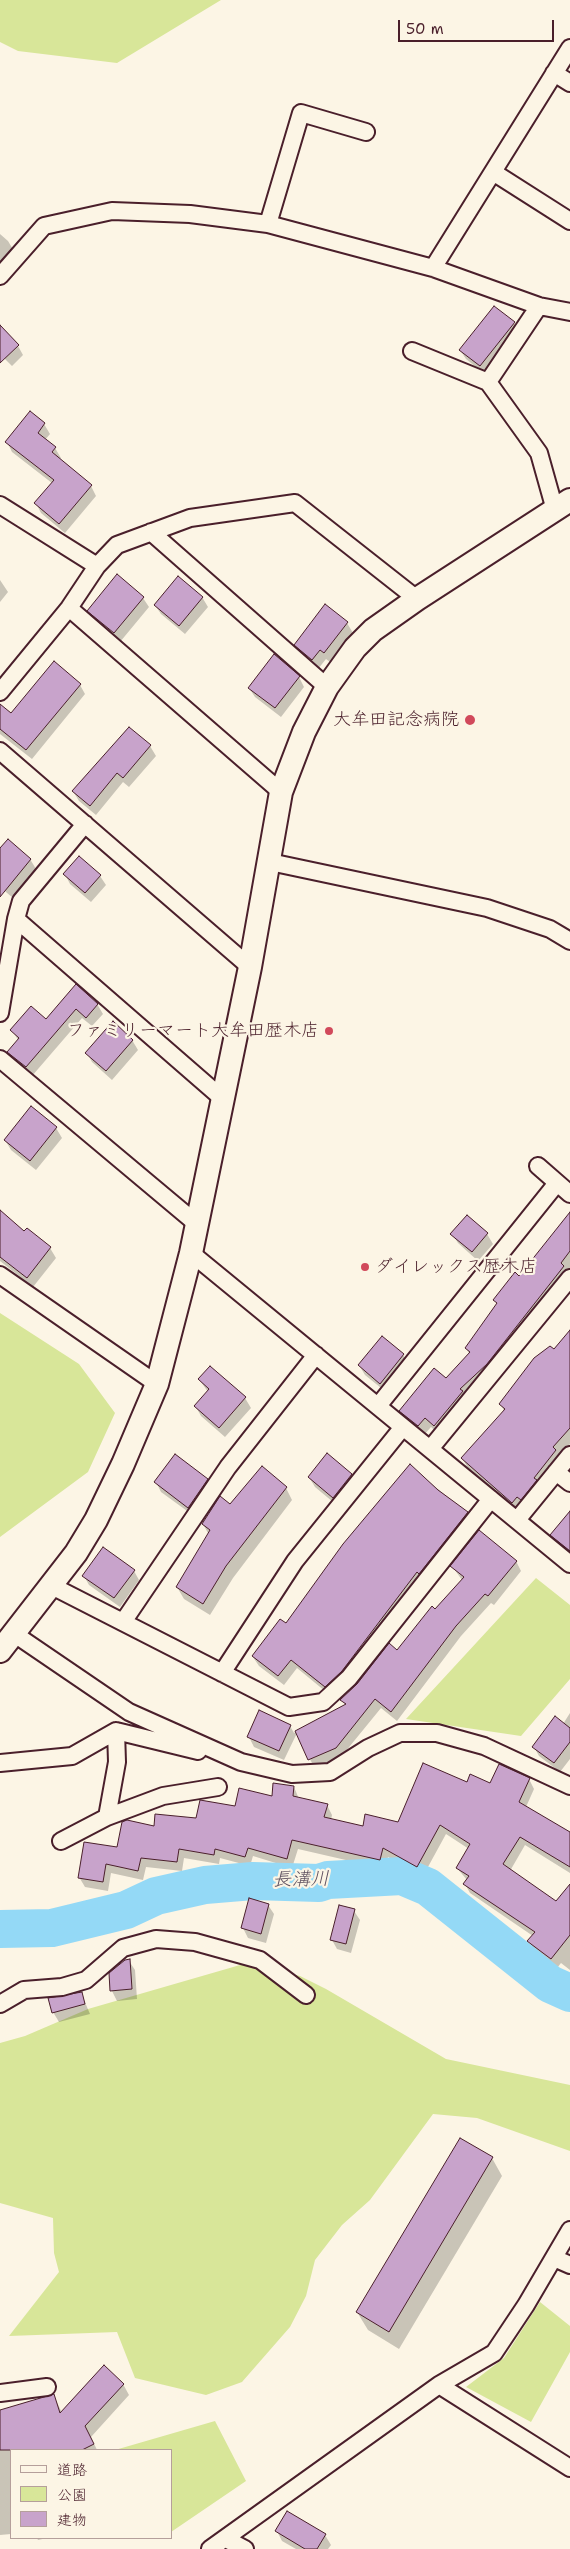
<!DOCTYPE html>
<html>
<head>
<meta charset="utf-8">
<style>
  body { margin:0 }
  #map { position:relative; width:570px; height:2549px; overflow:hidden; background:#fcf5e5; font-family:"Shantell Sans","Klee One",sans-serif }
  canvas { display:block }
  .legend { position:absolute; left:10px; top:2449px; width:162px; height:90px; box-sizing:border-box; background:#fcf5e5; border:1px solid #b59f9b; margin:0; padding:6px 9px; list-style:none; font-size:15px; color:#4a1f2b }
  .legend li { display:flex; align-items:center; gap:10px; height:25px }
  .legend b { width:25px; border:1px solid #b59f9b }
  .scale { position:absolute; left:398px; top:20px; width:156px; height:22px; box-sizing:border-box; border:2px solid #4a1f2b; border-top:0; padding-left:6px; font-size:15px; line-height:18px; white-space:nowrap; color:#4a1f2b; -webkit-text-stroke:4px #fcf5e5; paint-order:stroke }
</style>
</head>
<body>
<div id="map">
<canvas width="570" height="2549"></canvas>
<ul class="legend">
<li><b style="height:6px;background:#fcf5e5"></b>道路</li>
<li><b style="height:14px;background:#d8e699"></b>公園</li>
<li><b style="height:14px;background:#c8a3cb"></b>建物</li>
</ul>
<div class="scale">50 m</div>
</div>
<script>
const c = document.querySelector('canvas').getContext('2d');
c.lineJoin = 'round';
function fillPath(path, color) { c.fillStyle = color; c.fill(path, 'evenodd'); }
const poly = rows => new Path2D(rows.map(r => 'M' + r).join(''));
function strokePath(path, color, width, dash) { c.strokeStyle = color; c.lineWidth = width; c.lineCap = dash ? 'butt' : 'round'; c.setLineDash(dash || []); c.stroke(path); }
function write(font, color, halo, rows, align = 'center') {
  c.font = font + ' "Shantell Sans","Klee One",sans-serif'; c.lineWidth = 4.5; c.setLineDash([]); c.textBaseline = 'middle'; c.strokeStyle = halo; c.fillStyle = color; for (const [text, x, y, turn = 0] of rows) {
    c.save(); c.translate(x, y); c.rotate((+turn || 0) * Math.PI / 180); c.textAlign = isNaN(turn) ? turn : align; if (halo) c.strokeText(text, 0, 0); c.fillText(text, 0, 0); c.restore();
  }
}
fillPath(poly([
  [0,0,221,0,117,63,18,51,0,42],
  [0,1313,79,1364,115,1413,88,1472,0,1537],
  [536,1578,570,1605,570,1679,521,1736,406,1719],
  [247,1963,300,1976,326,1989,446,2059,570,2085,570,2151,477,2118,433,2114,370,2200,342,2225,315,2260,306,2296,290,2327,242,2382,206,2395,135,2378,117,2332,9,2336,59,2272,54,2253,53,2218,0,2203,0,2043,25,2036,88,2009],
  [540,2302,570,2326,570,2352,531,2422,466,2387,504,2358],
  [215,2421,246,2481,171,2532,171,2450,115,2450]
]), '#d8e699');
fillPath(poly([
  [0,234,8,241,14,251,0,268],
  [514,323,519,333,486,375,466,359,460,350],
  [0,327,18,346,23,355,12,366,0,354],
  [30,413,44,424,50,434,45,440,55,448,61,458,59,460,91,486,96,496,65,533,41,513,36,503,52,483,12,452,7,442],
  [0,580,8,592,0,602],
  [202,597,208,607,185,634,161,614,155,605],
  [143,598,149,607,120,642,94,620,89,611],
  [347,623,353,633,330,662,326,659,318,669,301,655,296,645],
  [299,677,304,687,281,717,255,697,249,688],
  [80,685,85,694,32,759,0,734,0,710,11,715],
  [150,746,156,756,129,787,123,782,96,815,79,801,73,791],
  [0,850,30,859,36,869,13,898,0,887],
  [65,874,100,876,106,885,91,902,70,884],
  [76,986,97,1004,103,1014,92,1026,82,1018,32,1076,14,1061,8,1052,18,1040,12,1030,46,1020],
  [132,1040,138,1050,112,1080,92,1062,87,1053],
  [31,1108,56,1128,62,1138,36,1170,11,1150,5,1140],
  [0,1212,25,1233,27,1230,50,1248,56,1258,33,1287,0,1261],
  [570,1214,570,1268,440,1435,431,1427,424,1435,406,1421,401,1411,446,1379,470,1355,466,1348,498,1305,495,1300,519,1277],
  [452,1234,487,1234,493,1244,478,1261,458,1243],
  [570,1332,570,1444,518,1512,468,1468,462,1458,504,1411,501,1404],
  [403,1355,409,1365,386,1392,365,1375,359,1365],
  [199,1379,245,1398,251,1408,225,1437,201,1416,196,1407,208,1392],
  [410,1466,467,1513,473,1522,331,1696,297,1668,284,1685,259,1666,253,1657,286,1625],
  [351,1475,357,1485,339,1507,315,1487,309,1477],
  [207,1480,212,1490,194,1516,161,1492,156,1482],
  [286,1488,292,1500,233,1578,210,1615,184,1599,177,1587,209,1535,203,1524,231,1506],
  [570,1513,570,1556,558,1546,552,1535],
  [516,1561,521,1571,494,1605,491,1603,461,1636,397,1721,381,1708,341,1757,315,1769,297,1733,284,1760,254,1747,249,1737,290,1726,294,1733,345,1705,342,1700,397,1652,462,1580,452,1566],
  [134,1571,139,1580,120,1607,89,1585,84,1576],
  [570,1713,570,1759,560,1772,539,1756,534,1747,563,1724],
  [529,1779,534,1789,526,1807,570,1834,570,1873,525,1845,510,1871,556,1903,570,1886,570,1970,561,1963,557,1968,534,1950,529,1941,533,1936,470,1893,465,1884,467,1880,457,1868,469,1849,446,1834,423,1876,388,1857,385,1869,298,1849,292,1868,253,1856,250,1866,220,1858,219,1864,184,1858,182,1871,146,1867,143,1880,111,1873,108,1891,85,1887,79,1877,118,1848,155,1828,197,1820,273,1797,294,1787,299,1799,327,1805,332,1815,331,1820,364,1827,399,1823,468,1783,490,1785],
  [268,1905,274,1914,266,1943,248,1938,243,1928],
  [354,1911,360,1920,351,1953,337,1949,332,1940],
  [129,1961,135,1970,137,1999,117,2001,112,1991,110,1974],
  [81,1993,90,2014,59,2022,53,2012],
  [492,2158,502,2176,399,2349,368,2330,357,2312],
  [123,2384,129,2395,91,2437,97,2450,11,2450,11,2534,0,2535,0,2411,54,2396,62,2413],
  [277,2531,325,2535,331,2545,328,2549,296,2549,282,2541],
  [37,2538,47,2538,38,2540]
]), '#0003');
strokePath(poly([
  [0,1929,52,1928,126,1910,156,1896,205,1885,253,1881,319,1883,328,1880,402,1876,428,1887,550,1984,570,1993]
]), '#94d9f6', 38);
const building = poly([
  [494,306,515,322,480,366,459,350,494,306],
  [0,325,19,345,0,363,0,325],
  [30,411,45,423,38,433,56,447,52,452,92,485,59,524,34,503,54,480,5,442,30,411],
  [117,574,144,597,114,633,87,611,117,574],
  [178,576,203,597,179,626,154,605,178,576],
  [325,604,348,622,324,653,320,650,312,660,294,645,325,604],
  [274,654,300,676,275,708,248,688,274,654],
  [54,661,81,684,26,750,0,729,0,704,11,713,54,661],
  [129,727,151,745,123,778,117,773,90,806,72,791,129,727],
  [8,839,31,859,0,897,0,848,8,839],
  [79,856,101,875,85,893,63,874,79,856],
  [76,984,98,1004,86,1018,76,1009,26,1067,7,1052,19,1038,10,1030,31,1006,46,1019,76,984],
  [113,1021,133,1040,106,1071,85,1053,113,1021],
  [31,1106,57,1127,30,1161,4,1140,31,1106],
  [0,1210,24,1231,27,1228,51,1247,27,1278,0,1257,0,1210],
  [570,1212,570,1251,561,1263,564,1266,487,1364,460,1389,463,1391,434,1426,425,1418,418,1426,399,1411,434,1368,446,1378,470,1352,465,1348,497,1303,493,1300,515,1272,519,1276,570,1212],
  [467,1215,488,1233,472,1252,450,1234,467,1215],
  [570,1330,570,1428,553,1447,556,1450,534,1478,537,1480,521,1500,517,1497,512,1503,461,1458,505,1409,499,1404,534,1358,550,1346,554,1349,570,1330],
  [382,1336,404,1354,380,1384,358,1365,382,1336],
  [210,1366,246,1397,219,1428,194,1406,209,1389,198,1379,210,1366],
  [327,1453,352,1474,333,1498,308,1477,327,1453],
  [175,1454,208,1479,188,1508,154,1482,175,1454],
  [410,1464,438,1490,468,1512,419,1574,417,1572,342,1671,325,1687,291,1660,278,1676,252,1656,280,1619,286,1623,343,1544,410,1464],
  [262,1466,287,1487,226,1566,203,1604,176,1587,210,1530,202,1524,220,1496,230,1504,262,1466],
  [570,1511,570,1551,550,1535,570,1511],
  [479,1530,517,1561,488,1596,485,1594,456,1626,391,1712,375,1699,336,1748,308,1760,295,1731,346,1704,340,1700,357,1684,389,1643,397,1650,432,1606,435,1609,464,1577,450,1566,479,1530],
  [103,1547,135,1570,114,1598,82,1576,103,1547],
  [259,1710,291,1725,279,1751,247,1737,259,1710],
  [555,1716,570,1728,570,1742,554,1763,532,1747,555,1716],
  [423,1763,467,1782,470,1774,490,1783,499,1764,530,1778,519,1802,570,1832,570,1867,520,1837,503,1864,556,1901,570,1884,570,1935,551,1959,527,1941,535,1932,463,1884,469,1876,456,1868,470,1844,440,1825,417,1867,383,1848,380,1860,292,1840,287,1859,248,1848,245,1857,215,1849,214,1855,179,1849,177,1862,141,1858,138,1871,106,1864,103,1882,78,1878,84,1842,117,1847,122,1822,127,1820,154,1826,155,1814,196,1818,200,1800,235,1806,239,1788,272,1796,273,1783,294,1786,293,1796,328,1804,324,1817,363,1826,365,1814,398,1822,423,1763],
  [249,1898,269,1904,261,1934,241,1928,249,1898],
  [339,1905,355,1909,346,1944,330,1940,339,1905],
  [130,1959,132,1989,110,1991,109,1973,125,1960,130,1959],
  [82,1992,85,2004,52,2013,48,1998,82,1992],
  [460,2138,493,2157,389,2332,356,2312,460,2138],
  [104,2365,124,2384,85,2426,94,2444,82,2450,0,2450,0,2410,54,2394,60,2413,104,2365],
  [287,2511,326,2534,317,2549,305,2549,275,2531,287,2511]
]);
fillPath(building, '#c8a3cb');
strokePath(building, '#4a1f2b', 1);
const street = poly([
  [554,73,570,83],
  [493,172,570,221],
  [268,224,301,113,366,132],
  [433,268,570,48],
  [0,276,44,226,112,211,190,214,268,224,433,268,539,306,570,312],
  [539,306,488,382,539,453,555,510],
  [412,351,488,382],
  [0,505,97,566],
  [151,532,327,687],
  [69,608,281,792],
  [0,692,69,608,97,566,117,545,190,518,295,503,417,599],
  [0,751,250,967],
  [270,862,487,908,550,929,570,941],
  [16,919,223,1099],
  [0,1013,16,919,21,901,85,824],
  [0,1059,197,1224],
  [538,1166,570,1194],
  [191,1253,570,1564],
  [0,1275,157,1384],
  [378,1406,557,1183],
  [430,1449,570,1278],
  [556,1472,570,1483],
  [517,1520,570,1455],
  [50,1585,289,1707,323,1702,349,1678,491,1499],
  [123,1622,228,1467,316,1355],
  [13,1633,129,1712,241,1762,292,1774,330,1772,368,1748,400,1733,437,1733,484,1746,570,1786],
  [222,1673,295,1561,403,1427],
  [0,1763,72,1756,116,1731,198,1751],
  [107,1817,117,1762,116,1731],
  [61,1841,107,1817,163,1796,218,1787],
  [0,2004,24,1990,62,1987,86,1980,123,1948,156,1939,195,1942,260,1960,306,1995],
  [554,2258,570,2265],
  [439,2385,570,2468],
  [0,2393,47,2387],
  [226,2539,245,2549],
  [210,2549,439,2385,494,2353,526,2305,570,2230]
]);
const secondary = poly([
  [0,1651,76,1553,96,1520,123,1464,157,1384,191,1253,250,967,281,792,304,732,327,687,355,648,373,630,417,599,570,500]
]);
strokePath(street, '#4a1f2b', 20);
strokePath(secondary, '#4a1f2b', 26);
strokePath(street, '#fcf5e5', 16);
strokePath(secondary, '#fcf5e5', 22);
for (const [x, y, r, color] of [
  [470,720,6,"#d1495b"],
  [329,1031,5,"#d1495b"],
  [365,1267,5,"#d1495b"]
]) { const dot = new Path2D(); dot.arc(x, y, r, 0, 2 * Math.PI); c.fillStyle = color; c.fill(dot); strokePath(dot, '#fcf5e5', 2); }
write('18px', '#4a1f2b', '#fcf5e5', [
  ["大牟田記念病院",459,720],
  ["ファミリーマート大牟田歴木店",319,1031],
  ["ダイレックス歴木店",375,1267,"left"]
], 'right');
write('italic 19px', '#5c4e5e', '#fcf5e5', [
  ["長溝川",301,1880,-1]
]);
</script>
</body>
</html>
